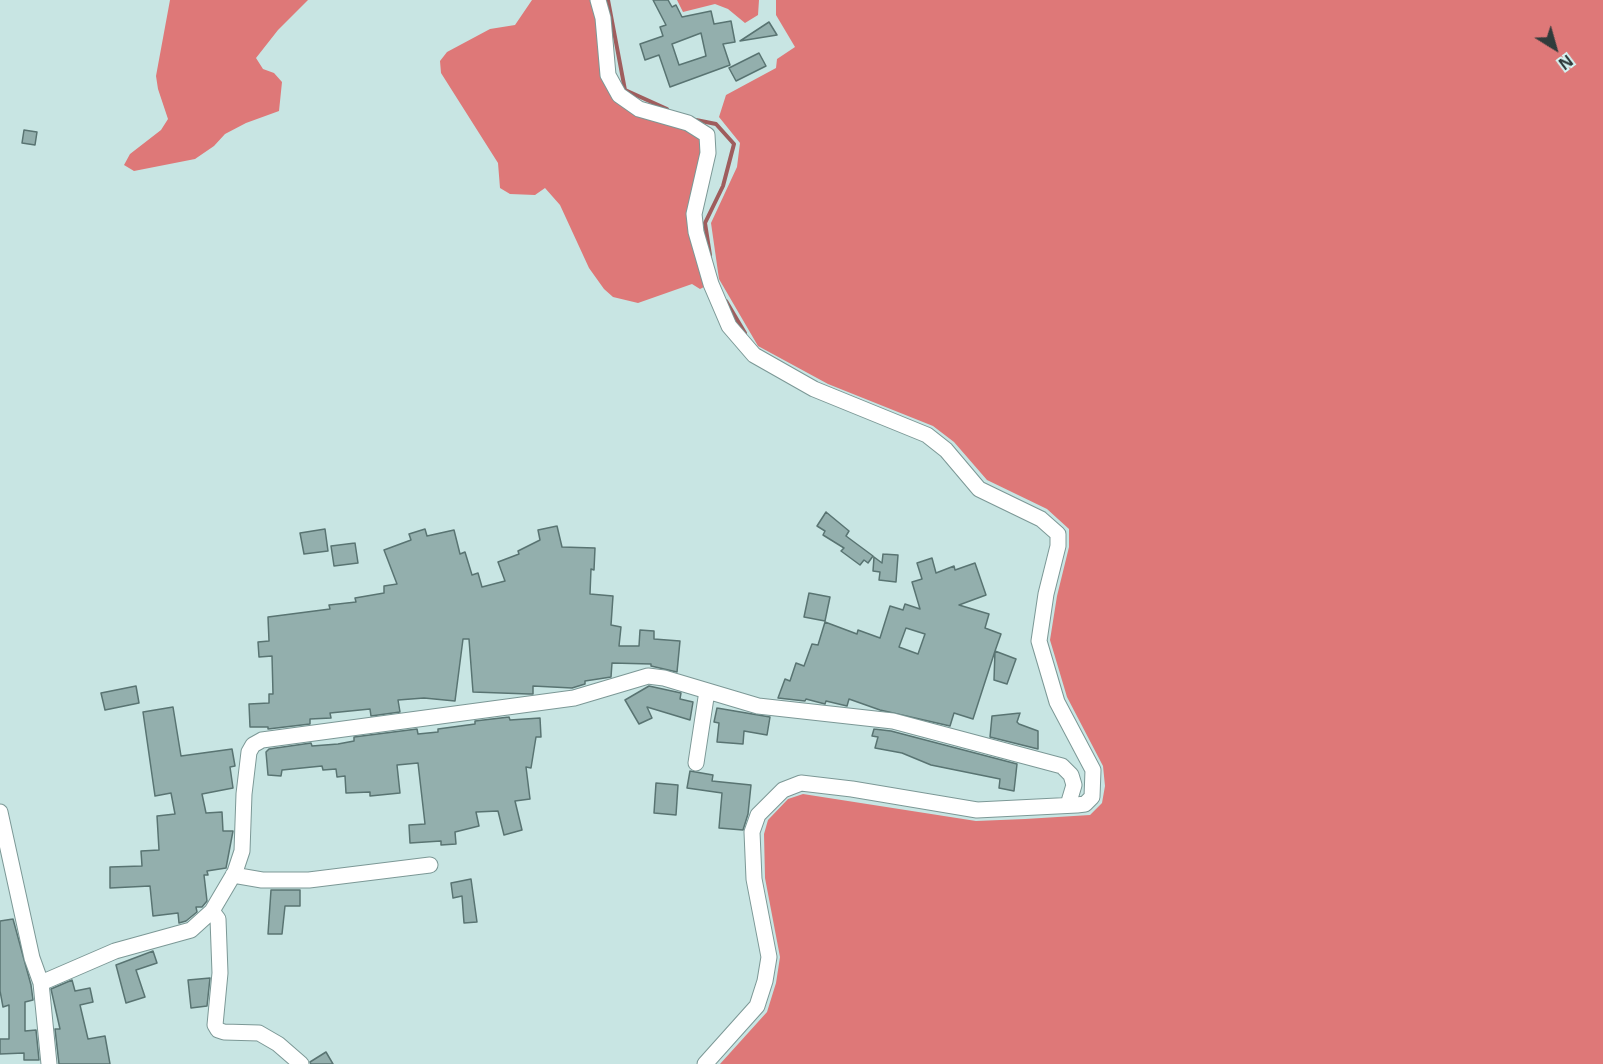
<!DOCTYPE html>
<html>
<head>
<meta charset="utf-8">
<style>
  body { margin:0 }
  #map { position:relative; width:1603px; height:1064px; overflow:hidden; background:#c8e5e3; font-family:"Open Sans",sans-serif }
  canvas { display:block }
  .north { position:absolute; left:1525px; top:18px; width:60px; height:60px; -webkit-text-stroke:4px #d5f3f1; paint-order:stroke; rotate:143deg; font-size:16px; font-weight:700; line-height:24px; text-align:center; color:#303b3b }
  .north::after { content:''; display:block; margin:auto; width:21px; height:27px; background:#303b3b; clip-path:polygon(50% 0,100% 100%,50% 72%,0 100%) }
</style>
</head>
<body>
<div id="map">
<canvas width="1603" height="1064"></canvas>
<div class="north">N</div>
</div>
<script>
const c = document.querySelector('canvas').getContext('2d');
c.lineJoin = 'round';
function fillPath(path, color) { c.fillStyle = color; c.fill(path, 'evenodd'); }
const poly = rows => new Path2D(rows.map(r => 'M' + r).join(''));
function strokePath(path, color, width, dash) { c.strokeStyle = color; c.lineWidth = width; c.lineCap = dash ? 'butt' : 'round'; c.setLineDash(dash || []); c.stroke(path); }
fillPath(poly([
  [170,0,308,0,278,30,256,58,263,69,274,73,282,82,279,111,246,123,225,134,214,146,195,159,134,171,124,165,130,154,161,130,168,119,158,89,156,76],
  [532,0,593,0,616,98,703,138,699,177,706,286,700,289,692,284,638,303,613,297,604,289,589,268,560,205,545,188,535,195,510,194,500,188,498,163,441,73,440,61,447,52,490,29,515,25],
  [677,0,759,0,758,15,745,23,728,9,715,4,683,12],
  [776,0,1603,0,1603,1064,720,1064,767,1012,776,983,780,957,765,878,764,834,768,820,788,799,803,794,976,821,1025,819,1090,815,1102,803,1105,786,1103,766,1067,697,1050,640,1057,596,1069,547,1069,529,1047,509,987,480,954,442,933,426,828,384,758,346,719,279,711,223,737,167,740,143,719,117,726,95,776,68,777,59,795,47,776,15]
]), '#de7878');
strokePath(poly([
  [608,0,625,90,667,109],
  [696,120,716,124,734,144,723,186,705,223,710,255],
  [726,301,745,333]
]), '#9f5d5d', 4);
const building = poly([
  [653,0,668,0,672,7,676,5,682,17,711,11,714,24,731,21,735,42,723,44,730,65,670,87,659,55,645,60,640,44,663,36,660,27,666,25,653,0],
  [701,33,706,56,679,65,672,44,701,33],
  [769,22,777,35,740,41,769,22],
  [759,53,766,66,736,81,729,68,759,53],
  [24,130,37,132,35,145,22,143,24,130],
  [826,512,849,531,846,536,873,556,868,563,864,560,860,565,841,551,844,548,823,535,825,531,817,526,826,512],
  [557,526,562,547,595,548,594,570,591,569,590,594,613,596,611,625,621,627,619,646,639,646,640,630,654,631,654,639,680,641,677,672,651,666,651,664,612,663,611,677,585,681,585,684,572,688,533,686,533,694,529,694,473,692,469,639,463,639,455,701,424,698,398,700,400,712,371,716,370,709,330,713,331,718,310,719,310,724,268,729,268,727,250,727,249,704,269,703,269,694,273,694,272,656,259,657,258,642,269,641,268,617,330,609,329,605,356,602,355,598,384,593,384,586,397,584,384,550,411,540,409,534,425,529,427,536,454,530,460,554,465,552,472,575,478,573,482,587,505,581,498,562,519,554,518,551,540,540,538,530,557,526],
  [325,529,328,551,304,554,300,533,325,529],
  [355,543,358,563,334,566,331,546,355,543],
  [883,554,898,555,896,582,879,580,880,572,873,571,874,557,882,563,883,554],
  [932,558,936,573,954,566,955,570,975,563,986,595,959,605,989,614,985,628,1001,634,995,651,1016,659,1007,684,994,680,995,651,973,719,954,713,950,726,880,710,849,699,847,706,826,701,825,704,806,699,805,701,778,698,785,679,790,681,796,663,804,666,812,644,818,645,825,622,857,634,858,630,880,638,890,606,903,610,905,604,920,609,912,582,922,579,917,563,932,558],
  [906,628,925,634,918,654,899,647,906,628],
  [809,593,830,597,825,621,804,617,809,593],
  [136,686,139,703,105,710,101,693,136,686],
  [649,686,681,693,680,699,693,702,690,720,647,707,652,718,639,724,625,700,649,686],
  [173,707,181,756,232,749,235,766,230,767,233,788,202,794,206,813,222,812,223,831,233,831,226,868,207,871,208,875,204,875,207,901,202,907,196,907,197,912,186,921,179,923,178,913,153,916,150,886,110,888,110,867,142,866,141,851,159,850,157,816,175,814,171,793,155,796,143,712,173,707],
  [717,708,770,717,767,735,744,731,743,744,717,742,719,723,714,722,717,708],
  [1020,713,1017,722,1019,724,1038,731,1038,749,990,737,992,716,1020,713],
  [509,717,510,720,540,718,541,737,536,737,531,768,526,767,530,799,515,801,522,830,504,835,498,811,476,812,479,826,455,832,456,844,441,845,441,841,410,843,409,825,425,824,418,763,397,765,400,793,370,796,370,792,346,793,345,776,337,777,336,769,323,770,322,766,282,770,281,776,268,775,266,752,269,749,311,743,312,746,338,744,354,741,354,737,417,729,418,734,438,732,438,729,475,724,475,721,509,717],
  [874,729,891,731,1017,764,1014,791,999,788,1000,779,931,765,902,753,875,748,878,737,872,736,874,729],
  [690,771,713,775,712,781,751,785,748,814,743,830,719,828,722,793,687,788,690,771],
  [656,783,678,785,676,815,654,813,656,783],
  [471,879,477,922,464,923,462,896,453,898,451,883,471,879],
  [271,890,300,890,300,906,285,906,282,934,268,934,271,890],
  [13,919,31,985,33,1000,25,1002,25,1031,36,1030,39,1060,24,1060,24,1053,0,1054,0,1039,9,1039,9,1005,3,1007,0,991,0,921,13,919],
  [153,951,157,963,136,970,145,997,126,1003,116,965,153,951],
  [210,978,207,1006,191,1008,188,980,210,978],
  [72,980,75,991,90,988,93,1002,80,1005,88,1039,105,1036,110,1064,59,1064,55,1029,60,1029,51,989,72,980],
  [326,1052,333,1064,311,1064,310,1062,326,1052]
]);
fillPath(building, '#93afad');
strokePath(building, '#597472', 1.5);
const minor = poly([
  [598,0,603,18,608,75,619,95,639,109,688,123,707,135,708,153,694,214,696,232,711,284,729,326,754,355,814,389,927,435,946,450,979,489,1041,519,1058,534,1058,546,1046,594,1039,641,1057,702,1093,770,1092,797,1085,804,1077,805,977,810,852,789,801,783,783,790,758,815,752,832,754,879,769,957,765,981,757,1006,705,1064],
  [696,763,707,691],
  [0,812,32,958,41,983],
  [233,875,262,880,309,880,430,865],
  [212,911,218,919,220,973,215,1025,218,1030,224,1032,259,1033,278,1044,301,1064],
  [49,1064,41,983,115,951,191,930,212,911,235,872,242,851,244,794,249,752,253,745,262,740,574,698,648,676,664,678,758,706,893,721,1062,766,1071,775,1074,785,1068,805]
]);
strokePath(minor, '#7c9896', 17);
strokePath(minor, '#fff', 15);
</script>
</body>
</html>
